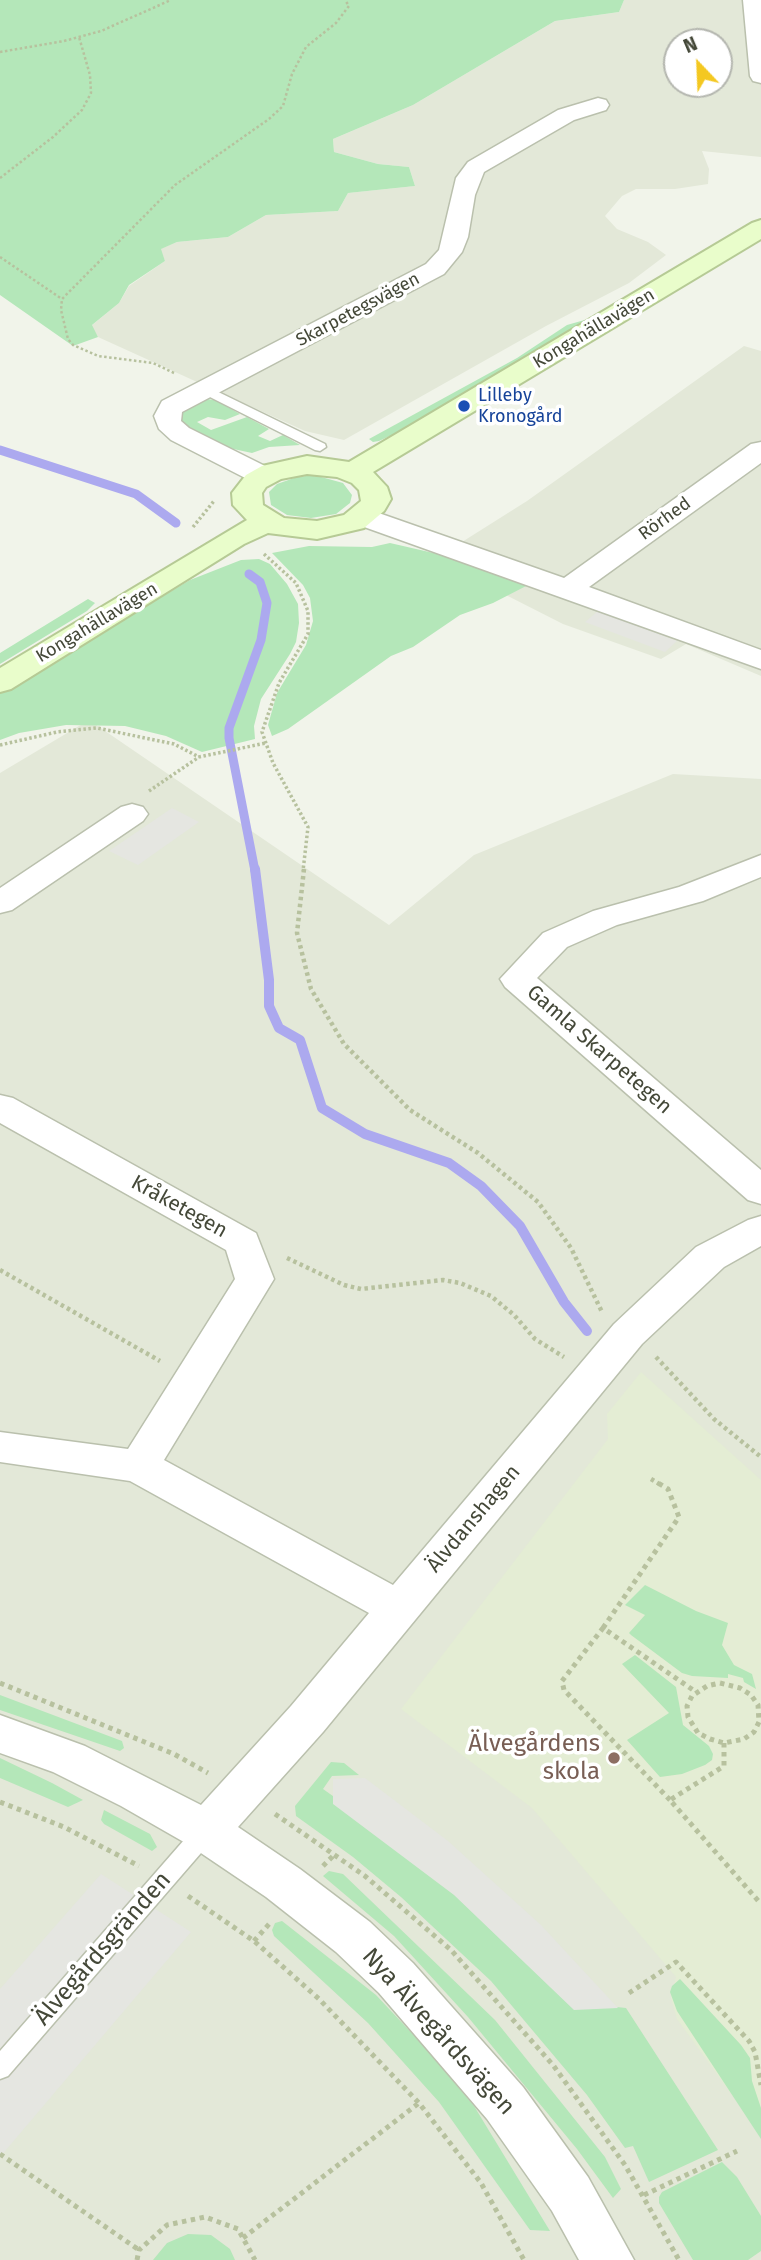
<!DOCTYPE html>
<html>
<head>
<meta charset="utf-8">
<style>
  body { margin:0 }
  #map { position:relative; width:761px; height:2260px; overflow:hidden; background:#f1f4ea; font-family:"Fira Sans",sans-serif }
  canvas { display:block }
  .north { position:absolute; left:663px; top:28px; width:70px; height:70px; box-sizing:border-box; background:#fff; border:2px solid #b4b6af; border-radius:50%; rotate:337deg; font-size:19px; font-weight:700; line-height:28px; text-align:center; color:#444838 }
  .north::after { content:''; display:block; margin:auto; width:24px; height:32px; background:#f4c821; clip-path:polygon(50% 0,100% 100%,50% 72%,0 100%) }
</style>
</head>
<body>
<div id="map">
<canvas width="761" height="2260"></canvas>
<div class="north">N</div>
</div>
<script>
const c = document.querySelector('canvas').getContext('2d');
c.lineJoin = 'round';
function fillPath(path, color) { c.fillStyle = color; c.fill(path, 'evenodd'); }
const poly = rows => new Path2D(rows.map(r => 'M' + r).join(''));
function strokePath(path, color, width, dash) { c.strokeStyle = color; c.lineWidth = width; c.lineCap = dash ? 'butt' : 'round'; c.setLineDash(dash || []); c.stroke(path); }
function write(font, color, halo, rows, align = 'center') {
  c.font = font + ' "Fira Sans",sans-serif'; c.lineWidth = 7; c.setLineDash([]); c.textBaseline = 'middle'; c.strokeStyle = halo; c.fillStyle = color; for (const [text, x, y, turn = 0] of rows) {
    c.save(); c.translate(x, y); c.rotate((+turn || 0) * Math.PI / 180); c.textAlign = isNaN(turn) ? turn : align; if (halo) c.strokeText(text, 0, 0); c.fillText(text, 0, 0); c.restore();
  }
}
fillPath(poly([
  [624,0,761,0,761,157,702,151,709,169,708,184,675,189,636,189,622,196,605,216,617,229,648,242,666,255,629,283,546,326,344,440,305,431,98,337,91,326,119,303,129,286,165,261,160,249,177,242,228,237,266,215,338,211,348,193,415,186,409,167,378,164,334,152,333,139,413,105,555,21,619,12],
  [677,42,719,42,719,84,677,84],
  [744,346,761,351,761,676,686,644,661,659,563,624,435,559,527,501],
  [89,720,389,925,474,855,673,774,761,779,761,2260,0,2260,0,773]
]), '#e3e8d8');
fillPath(poly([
  [641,1372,761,1480,761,2135,677,2019,671,1998,676,1977,532,1808,401,1709,608,1439,607,1414]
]), '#e4edd4');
fillPath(poly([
  [0,0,624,0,619,12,555,21,413,105,333,139,334,152,378,164,409,167,415,186,348,193,338,211,266,215,228,237,177,242,161,249,165,261,129,285,119,303,92,325,98,337,73,346,0,295],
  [595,317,420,422,379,441,373,442,369,439,517,358,567,325],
  [206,399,216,400,240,414,225,420,208,417,197,422,211,430,247,417,269,429,258,436,270,441,283,435,300,445,269,447,252,453,224,447,186,429,180,420,183,410],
  [314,475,343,483,352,495,350,503,336,514,311,518,287,515,271,505,269,492,277,484,297,477],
  [390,543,464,560,530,584,493,603,460,615,413,647,391,656,288,729,272,736,268,725,277,693,306,645,313,621,310,598,303,585,272,553,309,546,372,547],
  [259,559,270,564,287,584,298,604,299,623,296,642,290,654,261,699,254,726,255,739,202,752,166,736,125,726,66,725,19,733,0,740,0,693,190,580,241,560],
  [88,599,95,603,87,611,0,664,0,653],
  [645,1585,696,1611,728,1623,722,1645,734,1665,752,1674,756,1689,744,1682,743,1678,728,1674,728,1678,692,1676,682,1673,631,1635,629,1633,645,1615,625,1605],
  [635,1655,676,1687,683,1725,709,1746,713,1754,712,1760,705,1765,682,1774,660,1777,627,1740,669,1713,622,1664],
  [0,1695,122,1741,124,1748,120,1751,0,1710],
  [0,1758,52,1783,83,1800,68,1807,0,1778],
  [331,1762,344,1763,359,1775,332,1776,323,1789,416,1855,570,2002,626,2008,718,2150,649,2182,633,2146,625,2148,587,2095,491,1981,401,1897,353,1857,296,1816,295,1806],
  [104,1810,150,1834,157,1847,152,1851,104,1824,101,1820],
  [329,1871,343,1874,495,2020,605,2157,621,2189,613,2198,577,2149,468,2017,394,1936,323,1876],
  [282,1921,376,1995,421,2043,474,2106,550,2231,530,2230,439,2102,368,2023,274,1936,272,1930,275,1923],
  [680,1979,741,2045,750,2058,752,2081,761,2108,761,2139,677,2011,670,1992,672,1986],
  [722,2162,737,2177,761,2216,761,2251,748,2260,693,2260,659,2203,659,2197,662,2192],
  [188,2234,211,2235,230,2249,235,2260,153,2260,167,2243]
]), '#b4e7b9');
fillPath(poly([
  [598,611,677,641,665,652,585,622],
  [172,808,199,822,138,865,109,851],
  [365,1778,448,1841,541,1925,618,2008,574,2010,454,1895,333,1804,333,1779],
  [101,1874,191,1932,0,2157,0,1989]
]), '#e5e6e1');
strokePath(poly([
  [0,450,136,494,176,523],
  [249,574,260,582,267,603,261,640,229,728,229,738,255,871]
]), '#aca9ef', 9);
strokePath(poly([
  [255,869,269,980,269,1006,279,1028,300,1040,322,1108,365,1134,449,1163,481,1186,520,1226,564,1302,587,1331]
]), '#aca9ef', 10);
const lane = poly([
  [206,386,325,444,326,447,320,451,315,450,202,393,200,390,206,386],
  [206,1822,214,1824,217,1831,214,1838,8,2076,0,2079,0,2051,198,1824,206,1822]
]);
const street = poly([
  [743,0,761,0,761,83,753,81,750,76,743,0],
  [598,98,606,100,609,105,606,110,574,120,484,172,475,195,468,237,462,252,444,274,182,412,181,421,189,428,273,470,277,476,273,482,263,484,253,482,171,440,159,429,154,416,162,401,426,264,439,250,456,178,468,162,558,110,598,98],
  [761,442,761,463,589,587,761,650,761,669,353,523,349,517,353,511,363,509,373,511,564,578,751,444,761,442],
  [132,804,143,807,148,814,143,821,12,910,0,913,0,888,121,807,132,804],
  [761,855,761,877,703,901,617,925,567,947,537,978,761,1170,761,1204,748,1200,505,987,500,979,543,933,593,911,679,887,761,855],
  [0,1095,13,1098,256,1233,274,1279,164,1460,393,1585,614,1324,696,1247,748,1220,761,1216,761,1246,724,1267,642,1344,323,1732,238,1827,300,1869,370,1922,413,1963,523,2087,588,2177,634,2260,579,2260,552,2211,487,2119,379,1993,336,1952,266,1897,189,1845,121,1806,53,1772,0,1753,0,1715,85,1746,201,1805,291,1706,369,1613,130,1481,0,1462,0,1432,128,1449,235,1279,226,1250,0,1123,0,1095]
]);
const secondary = poly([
  [761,220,761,239,373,472,387,487,391,499,384,511,364,528,317,539,268,533,244,544,11,689,0,692,0,668,247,520,233,505,232,493,246,475,262,466,307,456,349,462,752,223,761,220],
  [307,474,337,477,352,483,359,490,361,501,344,515,317,521,284,518,263,505,262,493,266,487,281,479,307,474]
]);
strokePath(lane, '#bac0ad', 3);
strokePath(street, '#bac0ad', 3);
strokePath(secondary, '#b6ca95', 4);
strokePath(poly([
  [0,52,64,41,101,31,171,0],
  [0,178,53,137,82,110,91,93,90,75,79,37],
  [0,257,62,299],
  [174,373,153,363,98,356,73,345,68,339,61,310,62,299,175,185,269,119,283,106,292,74,306,47,336,23,349,6,345,0]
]), '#b7c19e', 2.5, [2.5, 2.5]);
strokePath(poly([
  [193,527,214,501],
  [264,554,296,583,308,611,308,634,279,683,262,732,273,763,308,827,303,871],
  [0,745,57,732,97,728,174,744,199,757],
  [149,791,199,757,266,743]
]), '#b7c19e', 3.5, [2.5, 2.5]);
strokePath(poly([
  [304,869,297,933,311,989,344,1044,410,1110,478,1153,538,1202,571,1248,602,1312],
  [287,1258,344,1285,361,1289,443,1280,460,1283,491,1296,514,1315,535,1339,564,1357],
  [0,1270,160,1361],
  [656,1357,714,1419,761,1457],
  [651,1479,661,1485]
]), '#b7c19e', 4.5, [3.5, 3.5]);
strokePath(poly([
  [603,1628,679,1517,668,1489,658,1483],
  [0,1683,174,1754,208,1773],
  [720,1683,740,1688,751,1695,758,1705,759,1722,754,1732,744,1739,724,1743,710,1739,698,1733,688,1717,687,1706,692,1696,707,1686,720,1683],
  [724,1743,724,1766,670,1800,761,1904],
  [670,1800,564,1690,562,1681,603,1628,696,1692],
  [0,1802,64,1827,139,1866],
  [275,1814,365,1876,451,1950,553,2065,625,2165,679,2260],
  [323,1866,335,1854],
  [188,1896,254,1941,319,1999,419,2103,481,2183,524,2260],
  [254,1941,270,1923],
  [629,1993,676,1962,749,2041,755,2052,761,2085],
  [0,2154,139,2250],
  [644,2195,737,2151],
  [243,2238,419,2103],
  [137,2260,139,2250,167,2225,205,2217,238,2229,255,2260]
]), '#b7c19e', 5, [4.5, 4.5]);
fillPath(lane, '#fff');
fillPath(street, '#fff');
fillPath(secondary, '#e9fdcb');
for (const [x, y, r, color] of [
  [464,406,7,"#1a4fb4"],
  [614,1758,7,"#8d6e63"]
]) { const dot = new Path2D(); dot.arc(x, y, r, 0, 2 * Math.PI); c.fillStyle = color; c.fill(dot); strokePath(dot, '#fff', 2.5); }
write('18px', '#444838', '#fff', [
  ["Skarpetegsvägen",358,310,-28],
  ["Kongahällavägen",594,329,-31],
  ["Rörhed",665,519,-36],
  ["Kongahällavägen",97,623,-31]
]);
write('18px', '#164399', '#fff', [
  ["Lilleby",478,396],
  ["Kronogård",478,417]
], 'left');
write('21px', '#444838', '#fff', [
  ["Gamla Skarpetegen",599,1050,41],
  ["Kråketegen",179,1207,29],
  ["Älvdanshagen",474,1519,-50]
]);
write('24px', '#785e54', '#fff', [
  ["Älvegårdens",600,1744],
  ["skola",600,1772]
], 'right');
write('24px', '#444838', '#fff', [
  ["Älvegårdsgränden",103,1949,-49],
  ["Nya Älvegårdsvägen",438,2032,48]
]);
</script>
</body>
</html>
